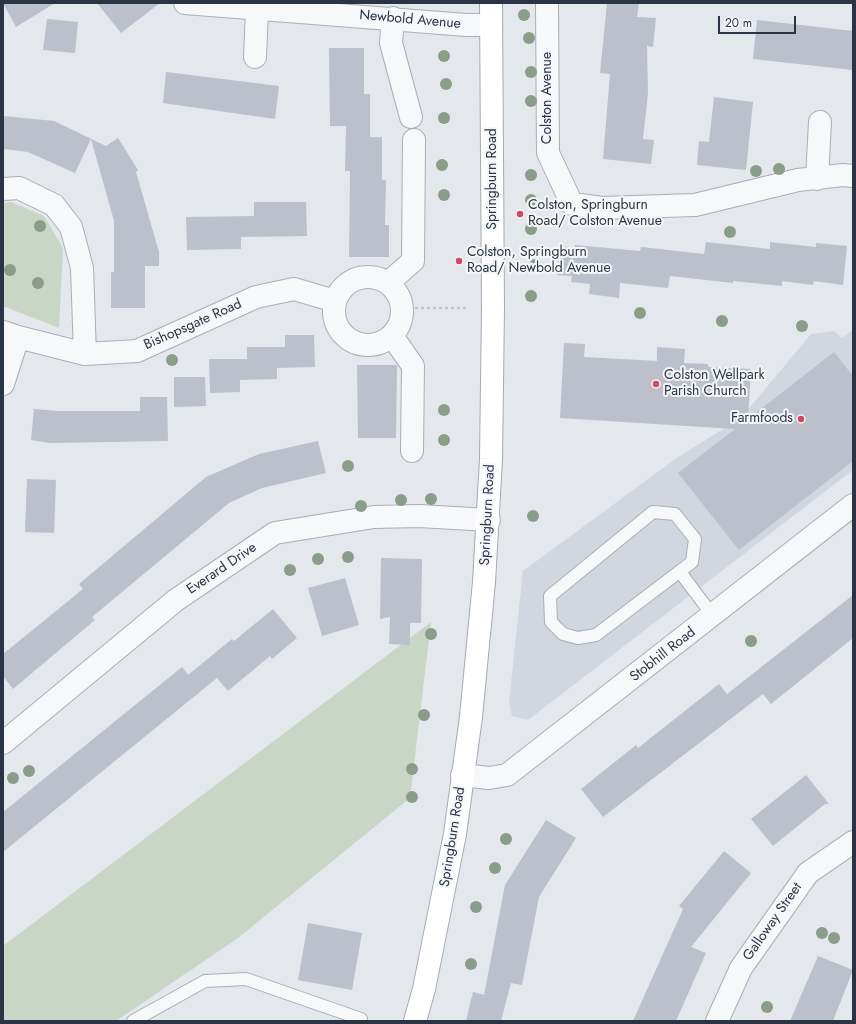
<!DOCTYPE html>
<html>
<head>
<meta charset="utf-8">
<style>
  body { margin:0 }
  #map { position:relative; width:856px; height:1024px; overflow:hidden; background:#e4e7ec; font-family:Jost,sans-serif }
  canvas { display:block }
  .frame { position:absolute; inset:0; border:4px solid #2b3445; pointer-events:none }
  .scale { position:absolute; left:718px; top:16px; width:78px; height:18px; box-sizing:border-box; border:2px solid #2b3445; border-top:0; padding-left:5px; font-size:12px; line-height:14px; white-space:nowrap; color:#2b3445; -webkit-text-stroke:3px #f4f6f9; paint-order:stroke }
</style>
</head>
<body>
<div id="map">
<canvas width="856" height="1024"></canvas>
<div class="frame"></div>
<div class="scale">20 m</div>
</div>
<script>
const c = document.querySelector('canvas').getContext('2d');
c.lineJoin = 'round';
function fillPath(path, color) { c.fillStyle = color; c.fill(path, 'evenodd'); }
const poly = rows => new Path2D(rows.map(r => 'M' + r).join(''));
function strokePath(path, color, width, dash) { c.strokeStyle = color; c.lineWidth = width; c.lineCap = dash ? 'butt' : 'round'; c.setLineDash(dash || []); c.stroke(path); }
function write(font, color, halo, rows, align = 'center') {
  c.font = font + ' Jost,sans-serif'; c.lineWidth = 4; c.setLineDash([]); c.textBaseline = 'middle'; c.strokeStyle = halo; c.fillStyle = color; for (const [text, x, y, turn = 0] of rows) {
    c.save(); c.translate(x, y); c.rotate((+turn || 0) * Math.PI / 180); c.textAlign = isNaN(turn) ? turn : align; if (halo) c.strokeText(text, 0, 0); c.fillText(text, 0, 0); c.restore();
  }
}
fillPath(poly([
  [853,330,853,470,528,720,512,716,509,702,523,571,678,457,741,418,811,334,834,331,842,338]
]), '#d2d6de');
fillPath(poly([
  [11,202,44,216,63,248,59,328,3,306,3,203],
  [431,622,410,798,238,938,116,1021,3,1021,3,946]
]), '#c9d6c5');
fillPath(poly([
  [3,3,55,3,16,27],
  [97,3,160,3,121,33],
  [607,3,639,3,637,17,656,18,653,47,647,46,648,93,643,139,654,140,651,164,603,159,610,74,600,73],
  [47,19,78,22,75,53,43,50],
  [757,20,853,31,853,70,753,59],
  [329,48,364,48,364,94,370,94,370,137,382,137,382,180,386,180,385,225,389,225,389,257,349,257,350,171,345,171,346,126,330,126],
  [166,72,279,86,275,119,163,103],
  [714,97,753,102,746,170,697,165,699,141,709,142],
  [3,116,54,121,106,146,118,138,138,170,136,172,159,252,159,266,145,266,145,308,111,308,111,272,114,272,114,221,91,139,75,173,28,152,3,149],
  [254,202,306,202,307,236,241,237,241,249,187,250,186,217,254,216],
  [706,242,770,249,770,242,816,247,816,243,847,246,843,285,814,281,813,285,782,281,782,286,733,281,733,283,670,276,668,288,620,283,619,298,589,294,590,284,571,282,572,276,557,275,560,246,575,248,575,245,640,251,641,247,704,254],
  [285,335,314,335,315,367,277,368,277,379,240,380,240,392,210,393,209,359,247,359,247,347,285,347],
  [564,343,585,344,584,357,657,361,657,347,685,349,684,363,708,364,708,367,751,369,748,419,834,352,853,376,853,461,739,550,678,473,735,429,560,418],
  [357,365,397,365,396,438,358,438],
  [174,377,205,377,206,406,174,407],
  [140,397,167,397,168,441,50,443,31,440,34,409,59,411,140,411],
  [318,441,326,473,262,488,229,503,92,617,95,620,13,689,3,676,3,654,83,589,79,584,206,477,259,454],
  [27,479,56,480,54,533,25,532],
  [381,558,422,559,421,623,410,623,410,645,389,644,390,617,380,619],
  [345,578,359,625,322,636,308,588],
  [853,595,853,638,771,704,763,694,603,817,581,789,636,745,638,748,719,684,727,694],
  [273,609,297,638,272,659,270,656,228,691,217,678,3,852,3,812,182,667,188,675,232,639,234,641],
  [806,775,829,804,825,804,773,846,751,819],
  [546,820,576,838,539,897,522,985,511,983,501,1021,466,1021,473,992,484,995,505,885],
  [724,851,751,873,691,947,706,953,676,1021,633,1021,683,909,679,906],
  [308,923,362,933,352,990,298,980],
  [818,956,853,970,833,1021,790,1021]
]), '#bbc0ca');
const lane = poly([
  [653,512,675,514,695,539,692,562,596,635,578,638,563,634,551,622,550,596,653,512],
  [680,572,713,616],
  [133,1021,205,981,246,979,361,1019]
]);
const street = poly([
  [185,3,466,25,491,25],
  [547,3,548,153,572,204,603,208,695,205,798,180,843,175,853,176],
  [393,18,391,43,411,117],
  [255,57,257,10],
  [817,179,820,122],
  [3,189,19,188,54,205,71,227,82,268,85,354],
  '334 311a34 34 0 1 1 68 0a34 34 0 1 1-68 0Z',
  [389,282,413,261,414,140],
  [3,332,18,337,85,354,137,351,256,297,294,289,335,301],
  [392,336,413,366,412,451],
  [3,384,18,337],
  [3,743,176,600,275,533,374,517,419,516,489,520],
  [462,775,489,778,507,775,853,505],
  [717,1021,741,968,808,873,853,842]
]);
const primary = poly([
  [415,1021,424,989,455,834,471,717,484,582,491,459,493,308,491,3]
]);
strokePath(lane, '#a9aeb7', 14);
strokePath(street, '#a9aeb7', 24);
strokePath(primary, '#a3abb8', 24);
strokePath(poly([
  [403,308,468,308]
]), '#c2c5cb', 2.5, [3, 3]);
strokePath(lane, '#f7f8fa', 12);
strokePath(street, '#f7f8fa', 22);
strokePath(primary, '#fff', 22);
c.fillStyle = '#899d89';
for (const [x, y] of [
  [524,15],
  [529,38],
  [444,56],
  [531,72],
  [446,84],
  [531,101],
  [444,118],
  [442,165],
  [779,169],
  [756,171],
  [531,175],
  [444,195],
  [531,200],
  [40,226],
  [531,229],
  [730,232],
  [535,265],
  [10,270],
  [38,283],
  [531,296],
  [640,313],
  [722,321],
  [802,326],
  [172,360],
  [444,410],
  [444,440],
  [348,466],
  [431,499],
  [401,500],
  [361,506],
  [533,516],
  [348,557],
  [318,559],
  [290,570],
  [431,634],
  [751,641],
  [424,715],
  [412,769],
  [29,771],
  [13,778],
  [412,797],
  [506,839],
  [495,868],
  [476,907],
  [822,933],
  [834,938],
  [471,964],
  [767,1007]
]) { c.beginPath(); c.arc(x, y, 6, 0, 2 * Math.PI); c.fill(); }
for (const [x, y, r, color] of [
  [520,214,4,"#d1495b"],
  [459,261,4,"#d1495b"],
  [656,384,4,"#d1495b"],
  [801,419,4,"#d1495b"]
]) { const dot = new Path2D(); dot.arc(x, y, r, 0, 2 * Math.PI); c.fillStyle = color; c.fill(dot); strokePath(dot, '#f4f6f9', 1.5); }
write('14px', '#2b3445', '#f4f6f9', [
  ["Newbold Avenue",410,20,5],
  ["Colston Avenue",548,98,-90],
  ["Springburn Road",493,179,-90],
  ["Bishopsgate Road",193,325,-24],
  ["Springburn Road",488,515,-87],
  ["Everard Drive",222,569,-34],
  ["Stobhill Road",663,655,-38],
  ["Springburn Road",453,837,-81],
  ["Galloway Street",773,922,-55]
]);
write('14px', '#2b3445', '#f4f6f9', [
  ["Colston, Springburn",528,206],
  ["Road/ Colston Avenue",528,222],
  ["Colston, Springburn",467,253],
  ["Road/ Newbold Avenue",467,269],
  ["Colston Wellpark",664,376],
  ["Parish Church",664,392],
  ["Farmfoods",793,419,"right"]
], 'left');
</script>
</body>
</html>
